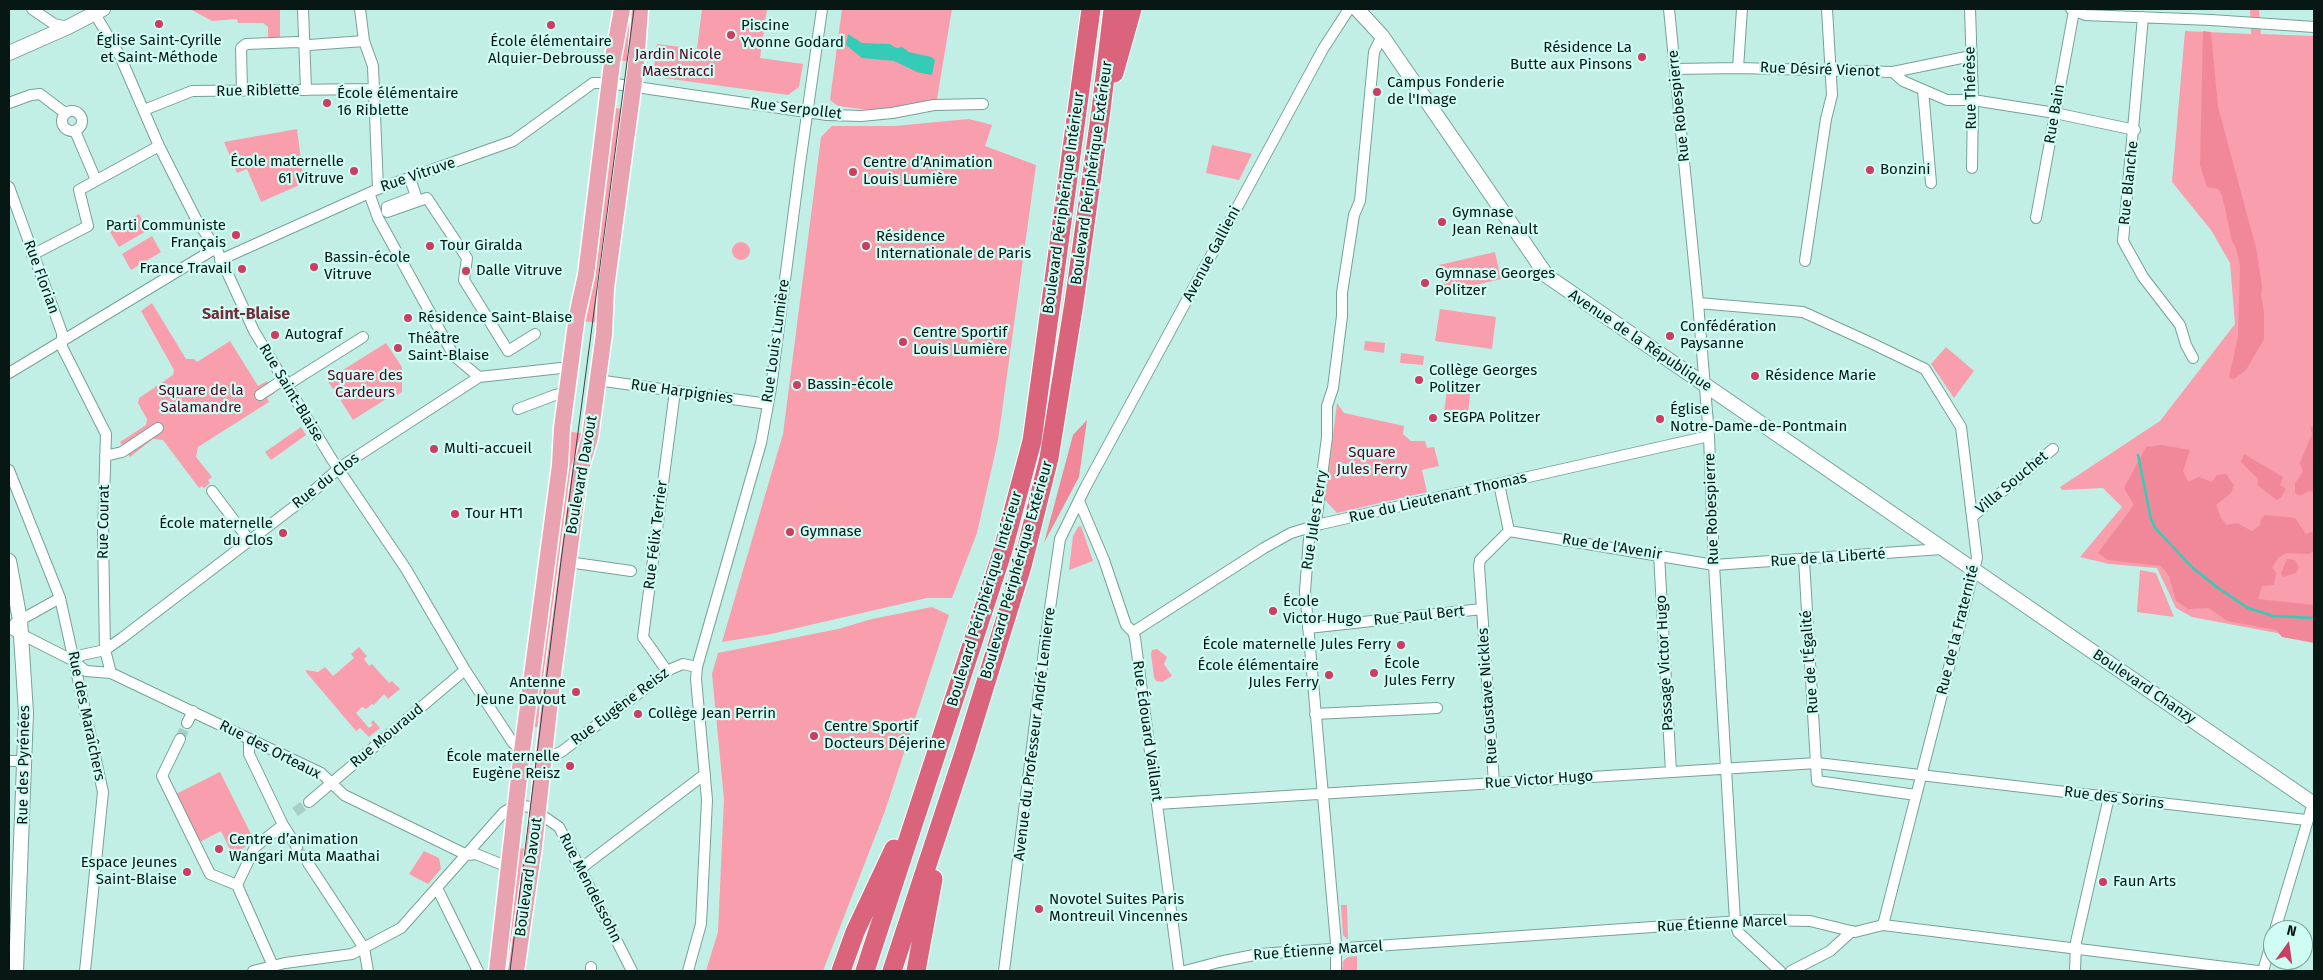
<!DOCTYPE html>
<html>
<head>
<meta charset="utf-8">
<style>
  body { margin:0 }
  #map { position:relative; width:2323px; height:980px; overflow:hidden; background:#c2efe5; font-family:"Fira Sans",sans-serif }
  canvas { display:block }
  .frame { position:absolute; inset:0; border:10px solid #061714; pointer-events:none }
  .north { position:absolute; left:2263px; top:920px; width:50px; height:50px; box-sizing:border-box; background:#cffdf3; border:1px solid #7fa19a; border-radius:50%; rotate:14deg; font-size:14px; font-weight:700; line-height:20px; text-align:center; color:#061714 }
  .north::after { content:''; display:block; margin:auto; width:18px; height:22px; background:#cc3d61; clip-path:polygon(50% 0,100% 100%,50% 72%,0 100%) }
</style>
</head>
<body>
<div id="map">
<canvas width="2323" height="980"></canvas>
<div class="frame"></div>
<div class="north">N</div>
</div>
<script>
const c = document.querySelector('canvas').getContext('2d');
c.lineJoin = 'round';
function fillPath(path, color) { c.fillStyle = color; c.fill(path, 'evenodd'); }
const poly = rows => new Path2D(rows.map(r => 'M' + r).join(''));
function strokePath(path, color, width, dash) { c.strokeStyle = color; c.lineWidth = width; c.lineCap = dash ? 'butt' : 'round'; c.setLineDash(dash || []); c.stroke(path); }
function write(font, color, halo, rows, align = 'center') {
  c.font = font + ' "Fira Sans",sans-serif'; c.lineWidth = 4.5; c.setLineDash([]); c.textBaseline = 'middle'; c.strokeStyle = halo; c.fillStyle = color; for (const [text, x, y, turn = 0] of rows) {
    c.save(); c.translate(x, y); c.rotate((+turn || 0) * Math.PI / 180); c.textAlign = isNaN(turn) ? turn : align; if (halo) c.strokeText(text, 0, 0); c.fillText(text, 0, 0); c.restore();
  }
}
fillPath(poly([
  [190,9,280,9,280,38,268,39,268,27,263,23,238,23,237,19,212,21],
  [627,9,636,9,629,62,620,60],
  [702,9,767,9,760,58,803,64,799,87,788,95,663,78,654,67,657,44,697,49],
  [842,9,952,9,937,99,914,105,876,111,838,106,830,100],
  [2250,9,2259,9,2261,34,2314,36,2314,640,2192,617,2176,608,2157,568,2109,564,2080,557,2122,507,2103,488,2062,490,2060,487,2160,421,2235,324,2230,263,2211,230,2172,182,2185,31,2251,34],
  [614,108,623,109,600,323,580,321],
  [969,119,992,125,985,146,1036,165,998,440,977,533,952,598,927,598,771,634,722,642,783,434,821,137,832,126,894,126],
  [297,129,304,183,261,202,247,169,237,173,224,142],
  [1212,145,1252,154,1239,180,1206,173],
  [139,214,148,230,119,247,110,232],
  [152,236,161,252,131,270,122,254],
  '732 251a9 9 0 1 1 18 0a9 9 0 1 1-18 0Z',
  [1495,252,1501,279,1445,292,1439,265],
  [152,303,186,359,194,359,197,362,230,341,258,386,267,381,275,393,267,398,269,402,198,447,196,457,212,477,208,480,210,483,204,488,202,486,199,488,163,440,153,439,130,457,120,442,146,425,147,419,138,403,139,398,173,375,174,370,141,311],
  [1440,309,1496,317,1492,349,1435,341],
  [1365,341,1385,343,1384,353,1364,350],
  [386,343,402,367,402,392,396,396,394,394,353,420,341,401,343,396,338,390,333,389,327,380],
  [1946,347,1974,371,1954,398,1931,364],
  [1401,353,1424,356,1423,365,1400,363],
  [1447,391,1470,394,1468,414,1444,411],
  [1337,403,1344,413,1404,426,1403,434,1411,441,1425,441,1427,448,1434,447,1439,466,1422,470,1427,492,1337,513,1325,500],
  [301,427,306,435,271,460,265,452],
  [566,431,586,434,542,728,533,727],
  [1081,526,1093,561,1069,570,1073,536,1078,527],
  [2140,570,2156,573,2174,617,2137,612],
  [932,607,949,615,885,811,823,971,706,971,718,932,724,799,712,674,718,653,838,629,872,619],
  [359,647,367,656,364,659,369,666,372,664,389,683,392,681,400,689,388,699,384,694,374,705,372,704,366,709,362,707,356,713,369,728,373,725,371,723,373,720,380,728,369,737,360,728,356,731,306,672,306,670,318,672,325,667,333,676,354,658,351,654],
  [1157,649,1167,657,1164,664,1172,676,1162,682,1156,681,1154,677,1151,654,1152,650],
  [220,772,254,840,233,856,221,831,200,842,176,794],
  [518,848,527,849,512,971,502,971],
  [424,851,439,858,441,869,428,884,409,874],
  [1341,905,1347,905,1348,940,1343,935],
  [1357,956,1357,971,1342,971,1343,961,1348,957]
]), '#f99eac');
fillPath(poly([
  [2203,31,2211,32,2218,107,2256,248,2262,286,2261,294,2264,313,2264,339,2246,370,2234,379,2229,378,2238,336,2240,265,2236,248,2232,241,2222,195,2218,189,2207,187,2200,165],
  [1087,420,1079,477,1044,543,1073,435],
  [2314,426,2314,492,2309,491,2300,496,2295,493,2295,483,2303,472,2300,463,2312,434,2310,427],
  [2162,445,2190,450,2183,471,2188,482,2199,477,2212,482,2217,475,2226,474,2234,485,2231,493,2216,505,2221,518,2227,525,2237,523,2252,531,2260,525,2261,519,2265,515,2295,518,2306,534,2314,531,2314,551,2309,554,2286,553,2278,558,2272,568,2276,572,2274,585,2262,586,2258,599,2314,605,2314,643,2282,637,2276,630,2227,621,2209,608,2188,609,2176,601,2169,576,2161,566,2108,560,2098,553,2134,505,2124,488,2146,447],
  [2244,454,2283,477,2280,485,2286,489,2281,497,2277,500,2257,485,2258,479,2241,462],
  [2287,559,2295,560,2299,568,2296,573,2283,577,2281,573]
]), '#f0889a');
fillPath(poly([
  [848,34,862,43,890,44,896,48,902,47,909,52,931,57,935,60,932,75,917,72,894,61,862,58,846,45]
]), '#34ccb6');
strokePath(poly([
  [2138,455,2151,519,2155,528,2193,568,2218,588,2248,608,2273,616,2312,618]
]), '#34ccb6', 2.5);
strokePath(poly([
  [180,739,187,723],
  [295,812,309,802],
  [297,847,308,863]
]), '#a6cfc6', 10, [10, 5]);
const street = poly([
  [32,9,54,24,68,27],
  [303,9,306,90],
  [360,9,364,41,373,66,378,189],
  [1669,9,1698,303,1709,436,1714,565,1735,921,1738,932,1780,971],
  [1970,9,1973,100,1972,168],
  [2071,9,2085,15,2211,20,2314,27],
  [95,14,120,56,159,146,197,221,216,248,254,331,331,458,406,569,465,670,513,743,522,751],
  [2143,17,2123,241,2143,277,2180,325,2186,345,2193,358],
  [1738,68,1742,9],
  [1675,69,1738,68,1893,72,1971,56],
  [1893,72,1903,81,1947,100,1973,100,2055,113,2135,130],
  [1923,90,1931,183],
  [242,91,241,48,246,44,298,42,309,45,364,41],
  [9,103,31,95,40,94,65,113],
  [144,110,192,91,374,89],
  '62 121a10 10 0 1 1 20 0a10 10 0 1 1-20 0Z',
  [75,131,96,180],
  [410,179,416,196,387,207,387,212,427,198,467,258,464,280,508,351,535,334],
  [9,187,62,333,62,347,106,434,103,535,105,650,111,673],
  [369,193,378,218,454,356,479,377],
  [2036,218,2074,11],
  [32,255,88,226,79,190,159,146],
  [220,260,378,189,513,141,593,83,609,83,827,115,861,116,892,113,934,105,983,104],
  [1805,261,1826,119,1832,95,1827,9],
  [1698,303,1803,312,1871,343,1925,369,1961,427,1977,558,1883,925],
  [9,373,216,248],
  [597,380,768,404],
  [287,385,363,337],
  [260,395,284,379],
  [518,409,555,395,567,393],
  [105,456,122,452,158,428],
  [9,470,60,598,103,792,85,971],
  [212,491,249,540],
  [1079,501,1104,560,1126,625,1133,632,1135,638,1179,971],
  [1972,517,2053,449],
  [1509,531,1714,565,1942,549],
  [1659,554,1671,772],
  [1804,560,1817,781,1916,795],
  [568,562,631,571],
  [15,623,60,598],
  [9,628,74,661,86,671,111,673,321,773,344,795,467,855,476,854,508,867],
  [1308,628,1482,609],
  [1133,632,1264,548,1291,533,1321,524,1709,436],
  [74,661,82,655,105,650,122,638,308,496,339,468,479,377,570,367],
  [667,671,643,637,675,391],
  [1315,714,1437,708],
  [187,723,193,711],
  [180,739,162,776,210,874,237,885],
  [249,740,249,754,283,825,297,847],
  [545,758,561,752,671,669,683,664,697,667],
  [9,761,26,761],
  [1494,783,1479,566,1480,560,1509,531,1499,484],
  [309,802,465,670],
  [1157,804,1817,763,2306,820],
  [308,863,364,948,368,971],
  [580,869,705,774],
  [437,888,478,971],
  [2275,930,2313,803],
  [273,966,237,885,255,847,283,825],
  [253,971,285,963,352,954,401,928,504,812,516,805,530,807,559,827,632,971],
  [591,971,591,967],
  [688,971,701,924,707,800,696,679,697,667,761,443,771,388,800,164,822,9],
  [1004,971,1045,643,1060,539,1085,488,1323,49,1349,9],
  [1185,971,1219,962,1259,954,1755,920,1810,921,1855,932,1883,925,2258,971],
  [1336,971,1336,943,1305,591,1309,539,1317,515,1327,437,1327,406,1333,388,1342,316,1342,293,1354,215,1360,201,1374,52,1382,36],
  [1791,971,1830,951,1852,931],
  [2075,971,2076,942,2109,797],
  [2263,971,2273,937]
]);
const secondary = poly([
  [1357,9,1382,36,1547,276,2314,804],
  [9,53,68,27,103,9],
  [9,561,20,620,26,713,16,971]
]);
const primary = poly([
  [497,971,522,751,560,465,562,428,577,316,586,275,612,63,622,9],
  [516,971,534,846,552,682,580,471,590,437,604,334,606,288,636,66,640,9]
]);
const highway = poly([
  [1114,73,1132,9],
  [841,971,855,932,894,849],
  [865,971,1002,553,1032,441,1091,9],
  [892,971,964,753,1022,566,1049,458,1074,303,1101,110,1113,9],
  [916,971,933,879]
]);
strokePath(street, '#76a198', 12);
strokePath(secondary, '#76a198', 16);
strokePath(primary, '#fff', 19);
strokePath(highway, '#fff', 21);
strokePath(street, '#fff', 10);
strokePath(secondary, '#fff', 14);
strokePath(primary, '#e9a2b0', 16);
strokePath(highway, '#da647c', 19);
strokePath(poly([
  [510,971,561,561,634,9]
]), '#304843', 1);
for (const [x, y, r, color] of [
  [159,24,5,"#cc3d61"],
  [551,25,5,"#cc3d61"],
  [731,35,5,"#cc3d61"],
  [1642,57,5,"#cc3d61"],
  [1377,92,5,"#cc3d61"],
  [327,103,5,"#cc3d61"],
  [1870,170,5,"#cc3d61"],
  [354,171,5,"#cc3d61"],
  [853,172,5,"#cc3d61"],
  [1442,222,5,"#cc3d61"],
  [236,235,5,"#cc3d61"],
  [430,246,5,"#cc3d61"],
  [866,246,5,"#cc3d61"],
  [314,267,5,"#cc3d61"],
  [242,269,5,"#cc3d61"],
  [466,271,5,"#cc3d61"],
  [1425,283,5,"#cc3d61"],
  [408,318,5,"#cc3d61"],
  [275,335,5,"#cc3d61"],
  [1670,336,5,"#cc3d61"],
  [903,342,5,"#cc3d61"],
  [398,348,5,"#cc3d61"],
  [1755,376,5,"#cc3d61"],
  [1419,380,5,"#cc3d61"],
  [797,385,5,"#cc3d61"],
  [1433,418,5,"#cc3d61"],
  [1660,419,5,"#cc3d61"],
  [434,449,5,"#cc3d61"],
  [455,514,5,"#cc3d61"],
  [790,532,5,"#cc3d61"],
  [283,533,5,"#cc3d61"],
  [1273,611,5,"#cc3d61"],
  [1401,645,5,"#cc3d61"],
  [1374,673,5,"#cc3d61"],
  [1329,675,5,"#cc3d61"],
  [576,692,5,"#cc3d61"],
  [638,714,5,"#cc3d61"],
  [814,736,5,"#cc3d61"],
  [570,766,5,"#cc3d61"],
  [219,849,5,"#cc3d61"],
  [187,872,5,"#cc3d61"],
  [2103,882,5,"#cc3d61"],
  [1039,909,5,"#cc3d61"]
]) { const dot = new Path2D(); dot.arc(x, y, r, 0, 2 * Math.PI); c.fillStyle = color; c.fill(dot); strokePath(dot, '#cffdf3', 2); }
write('15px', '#061714', '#cffdf3', [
  ["Piscine",741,26],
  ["Yvonne Godard",741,43],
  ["Église Saint-Cyrille",159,41,"center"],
  ["et Saint-Méthode",159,58,"center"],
  ["École élémentaire",551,42,"center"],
  ["Alquier-Debrousse",551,59,"center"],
  ["Résidence La",1632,48,"right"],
  ["Butte aux Pinsons",1632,65,"right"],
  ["Campus Fonderie",1387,83],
  ["de l'Image",1387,100],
  ["École élémentaire",337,94],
  ["16 Riblette",337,111],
  ["École maternelle",344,162,"right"],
  ["61 Vitruve",344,179,"right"],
  ["Centre d’Animation",863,163],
  ["Louis Lumière",863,180],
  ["Bonzini",1880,170],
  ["Gymnase",1452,213],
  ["Jean Renault",1452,230],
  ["Parti Communiste",226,226,"right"],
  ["Français",226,243,"right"],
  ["Résidence",876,237],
  ["Internationale de Paris",876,254],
  ["Tour Giralda",440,246],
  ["Bassin-école",324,258],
  ["Vitruve",324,275],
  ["France Travail",232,269,"right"],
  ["Dalle Vitruve",476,271],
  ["Gymnase Georges",1435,274],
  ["Politzer",1435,291],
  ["Résidence Saint-Blaise",418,318],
  ["Confédération",1680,327],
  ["Paysanne",1680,344],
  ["Centre Sportif",913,333],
  ["Louis Lumière",913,350],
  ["Autograf",285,335],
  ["Théâtre",408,339],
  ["Saint-Blaise",408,356],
  ["Collège Georges",1429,371],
  ["Politzer",1429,388],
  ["Résidence Marie",1765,376],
  ["Bassin-école",807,385],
  ["Église",1670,410],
  ["Notre-Dame-de-Pontmain",1670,427],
  ["SEGPA Politzer",1443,418],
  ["Multi-accueil",444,449],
  ["Tour HT1",465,514],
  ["École maternelle",273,524,"right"],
  ["du Clos",273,541,"right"],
  ["Gymnase",800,532],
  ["École",1283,602],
  ["Victor Hugo",1283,619],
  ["École maternelle Jules Ferry",1391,645,"right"],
  ["École",1384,664],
  ["Jules Ferry",1384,681],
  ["École élémentaire",1319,666,"right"],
  ["Jules Ferry",1319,683,"right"],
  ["Antenne",566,683,"right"],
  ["Jeune Davout",566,700,"right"],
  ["Collège Jean Perrin",648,714],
  ["Centre Sportif",824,727],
  ["Docteurs Déjerine",824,744],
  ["École maternelle",560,757,"right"],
  ["Eugène Reisz",560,774,"right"],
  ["Centre d’animation",229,840],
  ["Wangari Muta Maathai",229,857],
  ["Espace Jeunes",177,863,"right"],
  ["Saint-Blaise",177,880,"right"],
  ["Faun Arts",2113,882],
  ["Novotel Suites Paris",1049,900],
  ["Montreuil Vincennes",1049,917]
], 'left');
write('15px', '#5e0021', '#cffdf3', [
  ["Jardin Nicole",678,55],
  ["Maestracci",678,72],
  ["Square des",365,376],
  ["Cardeurs",365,393],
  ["Square de la",201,391],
  ["Salamandre",201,408],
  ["Square",1372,453],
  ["Jules Ferry",1372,470]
]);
write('15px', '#061714', '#cffdf3', [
  ["Rue Désiré Vienot",1820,70,2],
  ["Rue Thérèse",1971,88,-91],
  ["Rue Riblette",258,91,-1],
  ["Rue Robespierre",1679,106,-96],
  ["Rue Serpollet",796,109,7],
  ["Rue Bain",2055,114,-80],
  ["Boulevard Périphérique Extérieur",1092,173,-82],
  ["Rue Vitruve",418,175,-19],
  ["Rue Blanche",2129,183,-84],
  ["Boulevard Périphérique Intérieur",1064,203,-82],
  ["Avenue Gallieni",1212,254,-62],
  ["Rue Florian",41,277,70],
  ["Rue Louis Lumière",776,341,-82],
  ["Avenue de la République",1640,341,34],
  ["Rue Harpignies",682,392,8],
  ["Rue Saint-Blaise",291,393,59],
  ["Boulevard Davout",582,475,-80],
  ["Rue du Clos",326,481,-38],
  ["Villa Souchet",2012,483,-40],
  ["Rue du Lieutenant Thomas",1438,498,-13],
  ["Rue Robespierre",1712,509,-92],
  ["Rue Jules Ferry",1315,520,-81],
  ["Rue Courat",104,522,-89],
  ["Rue Félix Terrier",656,535,-83],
  ["Rue de l'Avenir",1612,547,9],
  ["Rue de la Liberté",1828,558,-4],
  ["Boulevard Périphérique Extérieur",1017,570,-74],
  ["Boulevard Périphérique Intérieur",985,599,-73],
  ["Rue Paul Bert",1419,616,-6],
  ["Rue de la Fraternité",1958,630,-76],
  ["Rue de l'Égalité",1810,662,-94],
  ["Passage Victor Hugo",1665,663,-93],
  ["Boulevard Chanzy",2144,687,34],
  ["Rue Gustave Nickles",1488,696,-94],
  ["Rue Eugène Reisz",620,707,-37],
  ["Rue des Maraîchers",86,716,78],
  ["Rue Édouard Vaillant",1147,731,82],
  ["Avenue du Professeur André Lemierre",1035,734,-83],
  ["Rue Mouraud",387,736,-40],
  ["Rue des Orteaux",270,750,27],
  ["Rue des Pyrénées",24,765,-89],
  ["Rue Victor Hugo",1539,780,-4],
  ["Rue des Sorins",2114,798,7],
  ["Boulevard Davout",529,877,-82],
  ["Rue Mendelssohn",590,888,63],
  ["Rue Étienne Marcel",1722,924,-3],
  ["Rue Étienne Marcel",1318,951,-4]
]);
write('bold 16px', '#732d3c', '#cffdf3', [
  ["Saint-Blaise",246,315]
]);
</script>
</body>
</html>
